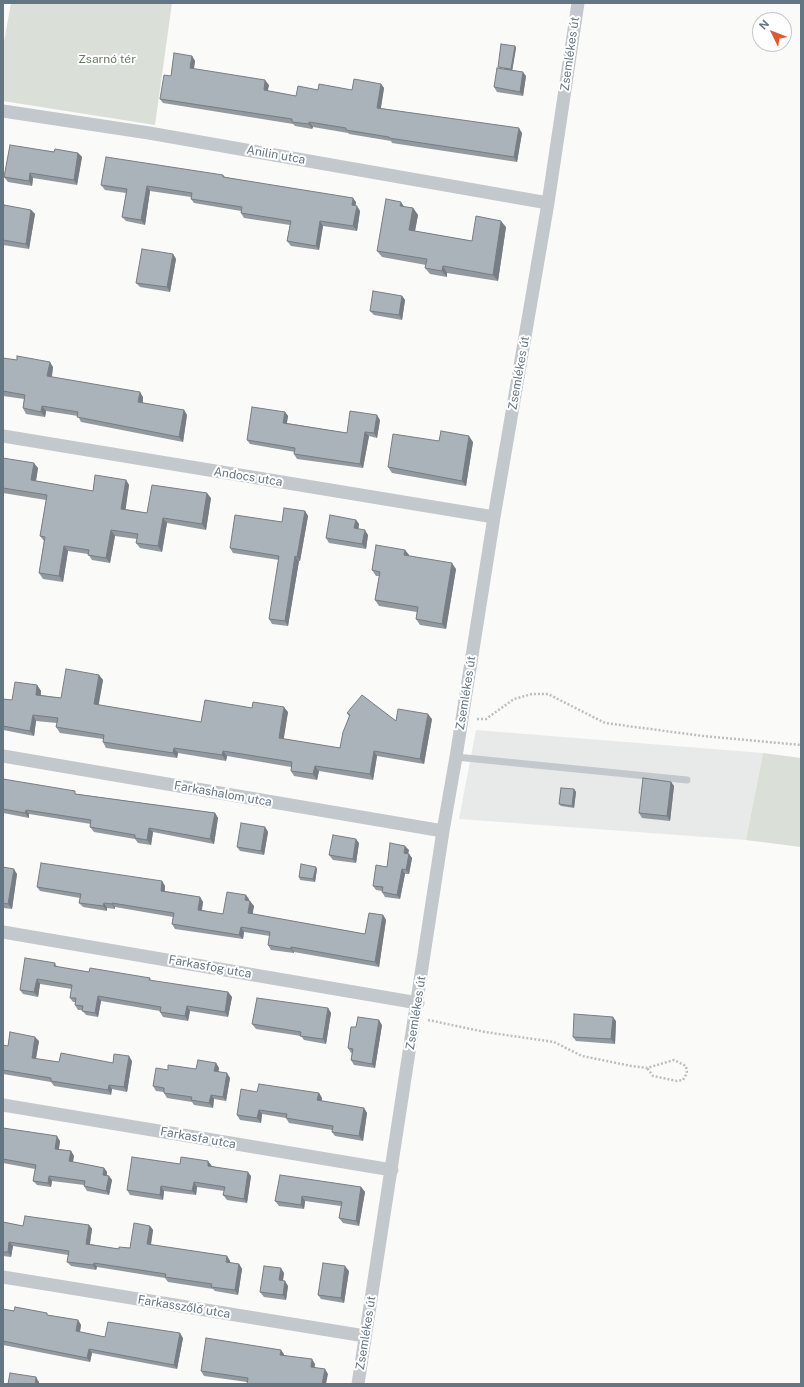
<!DOCTYPE html>
<html>
<head>
<meta charset="utf-8">
<style>
  body { margin:0 }
  #map { position:relative; width:804px; height:1387px; overflow:hidden; background:#fafaf8; font-family:"Public Sans",sans-serif }
  canvas { display:block }
  .frame { position:absolute; inset:0; border:4px solid #657683; pointer-events:none }
  .north { position:absolute; left:752px; top:12px; width:40px; height:40px; box-sizing:border-box; background:#fff; border:1px solid #c1c8cd; border-radius:50%; rotate:313deg; font-size:11px; font-weight:700; line-height:16px; text-align:center; color:#657683 }
  .north::after { content:''; display:block; margin:auto; width:14px; height:18px; background:#e4572e; clip-path:polygon(50% 0,100% 100%,50% 72%,0 100%) }
</style>
</head>
<body>
<div id="map">
<canvas width="804" height="1387"></canvas>
<div class="frame"></div>
<div class="north">N</div>
</div>
<script>
const c = document.querySelector('canvas').getContext('2d');
c.lineJoin = 'round';
function fillPath(path, color) { c.fillStyle = color; c.fill(path, 'evenodd'); }
const poly = rows => new Path2D(rows.map(r => 'M' + r).join(''));
function strokePath(path, color, width, dash) { c.strokeStyle = color; c.lineWidth = width; c.lineCap = dash ? 'butt' : 'round'; c.setLineDash(dash || []); c.stroke(path); }
function write(font, color, halo, rows, align = 'center') {
  c.font = font + ' "Public Sans",sans-serif'; c.lineWidth = 4; c.setLineDash([]); c.textBaseline = 'middle'; c.strokeStyle = halo; c.fillStyle = color; for (const [text, x, y, turn = 0] of rows) {
    c.save(); c.translate(x, y); c.rotate((+turn || 0) * Math.PI / 180); c.textAlign = isNaN(turn) ? turn : align; if (halo) c.strokeText(text, 0, 0); c.fillText(text, 0, 0); c.restore();
  }
}
fillPath(poly([
  [476,730,763,753,746,840,459,819]
]), '#e8e9e9');
fillPath(poly([
  [11,3,172,3,155,125,3,101,3,47],
  [763,753,801,758,801,847,746,840]
]), '#dadfd7');
strokePath(poly([
  [477,719,486,719,514,699,532,694,548,694,605,723,703,736,801,745],
  [428,1020,485,1032,554,1042,582,1056,631,1066,647,1068,674,1060,686,1066,687,1073,683,1080,677,1081,653,1076,647,1068]
]), '#bbbfc2', 2.5, [2, 2]);
strokePath(poly([
  [456,757,687,780]
]), '#c3c8cc', 7);
strokePath(poly([
  [3,111,149,133,548,203],
  [3,436,494,517],
  [3,756,443,831],
  [3,932,418,1003],
  [3,1105,392,1170],
  [3,1277,365,1336],
  [358,1384,443,831,456,757,494,517,548,203,578,3]
]), '#c3c8cc', 13);
fillPath(poly([
  [515,46,516,48,512,70,526,76,523,96,497,92,494,87],
  [192,56,195,61,194,69,269,85,267,91,296,96,318,90,352,90,381,84,384,88,381,108,522,133,517,162,392,143,391,141,349,134,348,133,313,127,312,129,295,126,293,124,163,103,160,99,171,76],
  [78,153,82,157,77,185,33,178,32,186,8,182,4,177],
  [223,175,225,177,356,202,355,206,360,211,357,231,323,226,319,250,291,246,287,241,290,225,244,218,241,213,241,211,194,203,191,199,191,197,150,191,145,225,126,221,122,217,126,193,105,190,101,185],
  [405,207,413,208,418,215,415,231,472,241,506,227,498,281,447,273,447,277,430,274,425,268,426,265,382,257,377,251],
  [31,210,35,214,29,249,3,245,3,213],
  [173,254,176,259,170,292,140,287,136,283],
  [402,296,405,300,402,320,374,315,370,311],
  [3,358,53,367,52,377,143,397,143,403,184,410,187,415,183,442,81,422,78,416,46,411,45,417,26,414,23,408,24,399,3,396],
  [285,412,288,416,287,423,347,433,380,420,377,438,369,436,363,468,297,459,294,454,295,452,250,444,247,440],
  [439,441,473,442,466,486,392,473,388,467],
  [3,458,38,468,36,481,93,491,126,480,129,485,125,509,147,513,211,498,206,530,167,523,162,552,140,548,136,543,137,539,115,536,110,563,92,560,88,554,68,551,63,582,43,579,39,573,44,541,40,536,46,500,3,493],
  [305,511,308,516,300,561,299,561,288,626,272,624,269,619,279,560,233,553,230,548],
  [356,520,359,524,358,529,368,535,366,549,329,543,326,538],
  [405,550,409,555,409,556,456,569,446,629,420,625,416,619,417,612,379,606,375,600,379,576,376,576,372,570],
  [99,675,103,680,98,705,201,722,252,708,288,712,283,739,340,748,349,716,347,713,396,721,432,719,424,764,377,756,373,780,319,771,317,780,294,776,291,771,291,767,227,756,226,761,178,753,177,758,106,748,103,742,103,739,60,733,56,727,57,723,36,721,34,736,3,730,3,699,12,700,37,685,41,691,41,695,61,698],
  [3,779,77,794,215,813,218,818,214,844,153,832,151,845,138,843,135,839,94,832,90,827,91,824,29,814,29,818,3,813],
  [671,782,674,786,670,821,642,818,639,813],
  [574,789,576,792,574,808,561,806,559,804],
  [265,827,268,832,264,855,240,851,237,847],
  [359,843,356,863,333,860,329,855],
  [409,850,408,853,412,858,409,874,405,874,400,899,385,897,382,892,382,891,376,890,373,886,387,867],
  [3,867,17,874,12,909,3,908],
  [317,869,315,882,300,880,299,877],
  [162,881,165,886,165,891,200,897,203,902,202,910,223,914,249,899,249,901,254,906,252,914,365,934,383,915,386,920,379,967,294,952,294,953,271,950,268,945,270,936,244,932,243,939,175,929,172,924,173,917,115,907,115,909,107,908,107,911,83,907,79,903,80,898,40,891,37,887],
  [55,963,57,967,89,972,150,978,151,981,228,992,232,997,228,1017,190,1011,188,1021,163,1017,160,1012,160,1011,101,1001,98,1017,86,1015,82,1010,78,1010,75,1005,75,1002,73,1002,70,998,72,989,40,984,38,997,23,994,20,990],
  [328,1008,331,1013,326,1044,304,1040,301,1036,256,1029,252,1024],
  [616,1021,615,1044,576,1041,573,1037],
  [382,1025,375,1068,354,1065,351,1060,352,1053,351,1053,348,1048,356,1027],
  [39,1041,36,1059,59,1062,113,1063,132,1061,127,1092,112,1089,111,1095,54,1086,51,1082,3,1074,3,1045,8,1046],
  [216,1063,219,1068,218,1072,230,1078,226,1101,214,1099,213,1108,194,1105,192,1102,167,1098,164,1093,164,1092,156,1091,153,1086,168,1070,196,1069],
  [257,1092,319,1093,322,1098,321,1101,364,1108,367,1113,363,1141,335,1136,332,1132,332,1130,289,1123,286,1118,262,1114,261,1123,240,1120,237,1115],
  [3,1128,60,1141,59,1149,71,1151,74,1156,73,1162,104,1168,107,1172,107,1175,112,1180,109,1195,87,1191,84,1186,84,1185,52,1181,51,1187,37,1185,33,1181,35,1169,3,1163],
  [180,1164,212,1166,251,1176,247,1203,227,1200,223,1195,224,1191,197,1187,196,1195,164,1191,163,1200,130,1195,127,1190],
  [361,1187,365,1192,359,1226,343,1223,339,1218,341,1206,305,1201,304,1209,279,1206,275,1201],
  [3,1222,23,1226,89,1225,92,1229,90,1244,119,1249,130,1248,150,1226,153,1230,151,1245,227,1256,230,1261,230,1263,239,1264,242,1269,238,1295,215,1291,213,1289,168,1282,165,1278,97,1267,96,1270,71,1266,67,1262,68,1255,13,1246,11,1257,3,1256],
  [349,1271,344,1303,321,1299,318,1295],
  [284,1273,283,1281,288,1286,286,1300,264,1297,260,1292],
  [3,1309,14,1311,48,1315,78,1320,81,1325,80,1332,105,1337,183,1338,177,1369,92,1353,90,1362,3,1345],
  [284,1354,284,1355,315,1364,314,1368,328,1374,247,1382,204,1376,201,1371]
]), '#929a9f');
fillPath(poly([
  [515,46,516,48,512,72,511,69],
  [192,56,195,61,193,73,190,68],
  [523,72,526,76,523,96,520,92],
  [265,80,269,85,267,95,264,90],
  [381,84,384,88,380,112,377,108],
  [309,122,313,127,312,129,309,124],
  [519,128,522,133,517,162,514,157],
  [78,153,82,157,77,185,74,180],
  [30,173,33,178,32,186,29,181],
  [147,186,150,191,145,225,141,220],
  [353,198,356,202,355,210,352,205],
  [401,202,405,208,400,206],
  [357,206,360,211,357,231,353,226],
  [413,208,418,215,414,236,409,230],
  [31,210,35,214,29,249,26,244],
  [320,221,323,226,319,250,316,246],
  [501,221,506,227,498,281,493,275],
  [173,254,176,259,170,292,167,287],
  [443,266,447,273,447,277,442,271],
  [402,296,405,300,402,320,399,315],
  [50,362,53,367,51,381,47,376],
  [140,392,143,397,142,407,138,402],
  [42,406,46,411,45,417,41,412],
  [184,410,187,415,183,442,179,437],
  [285,412,288,416,286,427,283,423],
  [377,415,380,420,377,438,374,433],
  [365,432,369,436,363,468,360,464],
  [469,436,473,442,466,486,462,481],
  [34,463,38,468,35,486,31,480],
  [126,480,129,485,125,514,121,509],
  [207,493,211,498,206,530,202,524],
  [305,511,308,516,300,561,297,557],
  [163,518,167,523,162,552,158,546],
  [356,520,359,524,358,533,354,528],
  [111,530,115,536,110,563,106,558],
  [365,530,368,535,366,549,362,544],
  [64,546,68,551,63,582,59,576],
  [405,550,409,555,408,561,404,555],
  [295,556,299,561,288,626,285,621],
  [452,563,456,569,446,629,442,624],
  [99,675,103,680,98,709,94,704],
  [37,685,41,691,40,700,36,695],
  [284,707,288,712,283,744,279,738],
  [428,714,432,719,424,764,420,759],
  [33,715,36,721,34,736,30,731],
  [174,748,178,753,177,758,173,753],
  [223,751,227,756,226,761,222,755],
  [374,751,377,756,373,780,370,774],
  [315,766,319,771,317,780,313,774],
  [671,782,674,786,670,821,667,816],
  [574,789,576,792,574,808,572,806],
  [26,810,29,814,29,818,25,813],
  [215,813,218,818,214,844,210,839],
  [265,827,268,832,264,855,261,851],
  [149,828,153,832,151,845,147,840],
  [356,839,359,843,356,863,353,859],
  [405,846,409,850,407,858,404,853],
  [409,854,412,858,409,874,406,870],
  [316,867,317,869,315,882,313,879],
  [14,869,17,874,12,909,8,904],
  [402,869,405,874,400,899,397,895],
  [162,881,165,886,164,895,161,891],
  [246,895,249,899,248,905,245,900],
  [200,897,203,902,201,914,198,910],
  [250,901,254,906,252,918,248,913],
  [104,903,107,908,107,911,103,906],
  [112,903,115,907,115,909,112,904],
  [383,915,386,920,379,967,375,962],
  [241,927,244,932,243,939,239,935],
  [291,947,294,952,294,953,291,949],
  [37,979,40,984,38,997,34,992],
  [228,992,232,997,228,1017,225,1012],
  [98,996,101,1001,98,1017,95,1013],
  [187,1006,190,1011,188,1021,185,1016],
  [328,1008,331,1013,326,1044,323,1039],
  [613,1017,616,1021,615,1044,611,1039],
  [379,1020,382,1025,375,1068,372,1064],
  [35,1037,39,1041,35,1063,32,1058],
  [129,1056,132,1061,127,1092,124,1087],
  [216,1063,219,1068,218,1076,214,1071],
  [227,1073,230,1078,226,1101,223,1097],
  [109,1085,112,1089,111,1095,108,1090],
  [319,1093,322,1098,321,1105,317,1100],
  [211,1095,214,1099,213,1108,209,1103],
  [364,1108,367,1113,363,1141,359,1136],
  [259,1110,262,1114,261,1123,257,1118],
  [57,1136,60,1141,58,1153,55,1149],
  [71,1151,74,1156,72,1165,69,1161],
  [208,1161,212,1166,211,1170,208,1166],
  [104,1168,107,1172,106,1179,103,1175],
  [248,1172,251,1176,247,1203,244,1199],
  [49,1176,52,1181,51,1187,48,1183],
  [109,1176,112,1180,109,1195,106,1191],
  [194,1182,197,1187,196,1195,192,1191],
  [161,1186,164,1191,163,1200,160,1195],
  [361,1187,365,1192,359,1226,356,1221],
  [302,1196,305,1201,304,1209,301,1205],
  [89,1225,92,1229,89,1248,86,1244],
  [150,1226,153,1230,150,1249,147,1244],
  [9,1242,13,1246,11,1257,8,1252],
  [227,1256,230,1261,229,1267,226,1262],
  [94,1263,97,1267,96,1270,93,1265],
  [239,1264,242,1269,238,1295,235,1290],
  [345,1266,349,1271,344,1303,341,1298],
  [281,1268,284,1273,282,1285,279,1280],
  [285,1281,288,1286,286,1300,283,1295],
  [78,1320,81,1325,79,1336,76,1331],
  [180,1333,183,1338,177,1369,174,1365],
  [89,1349,92,1353,90,1362,87,1358],
  [281,1350,284,1354,283,1359,280,1355],
  [312,1359,315,1364,314,1372,311,1367],
  [325,1369,328,1374,326,1384,322,1384],
  [36,1377,39,1382,39,1384,35,1384]
]), '#777d82');
const building = poly([
  [501,44,515,46,511,69,498,67,501,44],
  [174,53,192,56,190,68,265,80,264,90,296,96,298,86,318,90,319,84,352,90,354,79,381,84,377,108,519,128,514,157,389,138,389,137,346,130,346,128,309,122,309,124,292,122,292,119,160,99,164,75,171,76,174,53],
  [497,68,523,72,520,92,494,87,497,68],
  [10,145,54,152,55,149,78,153,74,180,30,173,29,181,4,177,10,145],
  [106,157,223,175,223,177,353,198,352,205,357,206,353,226,320,221,316,246,287,241,291,221,241,213,242,207,191,199,192,193,147,186,141,220,122,217,127,189,101,185,106,157],
  [386,199,401,202,400,206,413,208,409,230,472,241,476,216,501,221,493,275,443,266,442,271,425,268,427,259,377,251,386,199],
  [4,205,31,210,26,244,3,240,3,213,4,205],
  [142,249,173,254,167,287,136,283,142,249],
  [373,291,402,296,399,315,370,311,373,291],
  [17,356,50,362,47,376,140,392,138,402,184,410,179,437,77,417,78,412,42,406,41,412,23,408,25,395,3,391,3,358,17,360,17,356],
  [252,407,285,412,283,423,347,433,350,411,377,415,374,433,365,432,360,464,294,454,295,448,247,440,252,407],
  [441,431,469,436,462,481,388,467,393,434,439,441,441,431],
  [3,458,34,463,31,480,93,491,95,475,126,480,121,509,147,513,152,485,207,493,202,524,163,518,158,546,136,543,138,534,111,530,106,558,88,555,89,550,64,546,59,576,39,573,45,537,40,536,47,495,3,488,3,458],
  [284,508,305,511,297,557,295,556,285,621,269,619,279,556,230,548,235,515,282,522,284,508],
  [330,515,356,520,354,528,365,530,362,544,326,538,330,515],
  [376,545,405,550,404,555,452,563,442,624,416,619,418,607,375,600,380,572,372,570,376,545],
  [66,669,99,675,94,704,201,722,205,700,252,708,253,702,284,707,279,738,340,748,343,732,350,715,347,713,362,695,396,721,398,709,428,714,420,759,374,751,370,774,315,766,313,774,291,771,292,762,223,751,222,755,174,748,173,753,103,742,104,735,56,727,58,718,33,715,30,731,3,726,3,699,12,700,15,682,37,685,36,695,61,698,66,669],
  [643,778,671,782,667,816,639,813,643,778],
  [3,779,75,791,75,794,215,813,210,839,149,828,147,840,135,838,135,835,90,827,91,820,26,810,25,813,3,809,3,779],
  [561,788,574,789,572,806,559,804,561,788],
  [241,823,265,827,261,851,237,847,241,823],
  [333,835,356,839,353,859,329,855,333,835],
  [390,843,405,846,404,853,409,854,406,870,402,869,397,895,382,892,383,887,373,886,376,865,387,867,390,843],
  [41,863,162,881,161,891,200,897,198,910,223,914,227,892,246,895,245,900,250,901,248,913,365,934,369,913,383,915,375,962,291,947,291,949,268,945,270,932,241,927,239,935,172,924,174,913,112,903,112,904,104,903,103,906,79,903,81,894,37,887,41,863],
  [301,864,316,867,313,879,299,877,301,864],
  [3,867,14,869,8,904,3,903,3,867],
  [25,958,55,963,54,966,89,972,90,968,150,978,149,980,228,992,225,1012,187,1006,185,1016,160,1012,161,1007,98,996,95,1013,82,1011,83,1006,75,1005,76,998,70,998,72,985,37,979,34,992,20,990,25,958],
  [257,998,328,1008,323,1039,300,1036,301,1032,252,1024,257,998],
  [574,1014,613,1017,611,1039,573,1037,574,1014],
  [358,1017,379,1020,372,1064,351,1060,353,1049,348,1048,351,1027,356,1027,358,1017],
  [10,1032,35,1037,32,1058,59,1062,61,1053,113,1063,114,1054,129,1056,124,1087,109,1085,108,1090,51,1081,51,1078,3,1070,3,1045,8,1046,10,1032],
  [198,1060,216,1063,214,1071,227,1073,223,1097,211,1095,209,1103,191,1100,192,1097,164,1093,164,1088,153,1086,156,1068,168,1070,168,1065,196,1069,198,1060],
  [259,1084,319,1093,317,1100,364,1108,359,1136,332,1132,333,1126,286,1118,287,1114,259,1110,257,1118,237,1115,241,1089,257,1092,259,1084],
  [3,1128,57,1136,55,1149,71,1151,69,1161,104,1168,103,1175,109,1176,106,1191,84,1186,85,1181,49,1176,48,1183,33,1181,36,1165,3,1159,3,1128],
  [132,1157,180,1164,181,1157,208,1161,208,1166,248,1172,244,1199,223,1195,225,1187,194,1182,192,1191,161,1186,160,1195,127,1190,132,1157],
  [280,1175,361,1187,356,1221,339,1218,342,1202,302,1196,301,1205,275,1201,280,1175],
  [25,1216,89,1225,86,1244,119,1249,119,1247,130,1248,134,1223,150,1226,147,1244,227,1256,226,1262,239,1264,235,1290,211,1287,212,1284,165,1277,166,1274,94,1263,93,1265,67,1262,69,1251,9,1242,8,1252,3,1252,3,1222,23,1226,25,1216],
  [323,1263,345,1266,341,1298,318,1295,323,1263],
  [264,1266,281,1268,279,1280,285,1281,283,1295,260,1292,264,1266],
  [15,1307,47,1313,47,1315,78,1320,76,1331,105,1337,108,1322,180,1333,174,1365,89,1349,87,1358,3,1341,3,1309,14,1311,15,1307],
  [206,1338,281,1350,280,1355,312,1359,311,1367,325,1369,322,1384,247,1384,248,1378,201,1371,206,1338],
  [10,1373,36,1377,35,1384,8,1384,10,1373]
]);
fillPath(building, '#aab3b9');
strokePath(building, '#777d82', 1);
write('12px', '#657683', '#fff', [
  ["Zsemlékes út",570,54,-82],
  ["Anilin utca",276,155,10],
  ["Zsemlékes út",519,373,-80],
  ["Andocs utca",248,477,9],
  ["Zsemlékes út",466,693,-81],
  ["Farkashalom utca",223,794,10],
  ["Farkasfog utca",210,967,10],
  ["Zsemlékes út",416,1013,-81],
  ["Farkasfa utca",198,1138,10],
  ["Farkasszőlő utca",184,1307,9],
  ["Zsemlékes út",366,1333,-81]
]);
write('12px', '#687a64', '#fff', [
  ["Zsarnó tér",107,59]
]);
</script>
</body>
</html>
